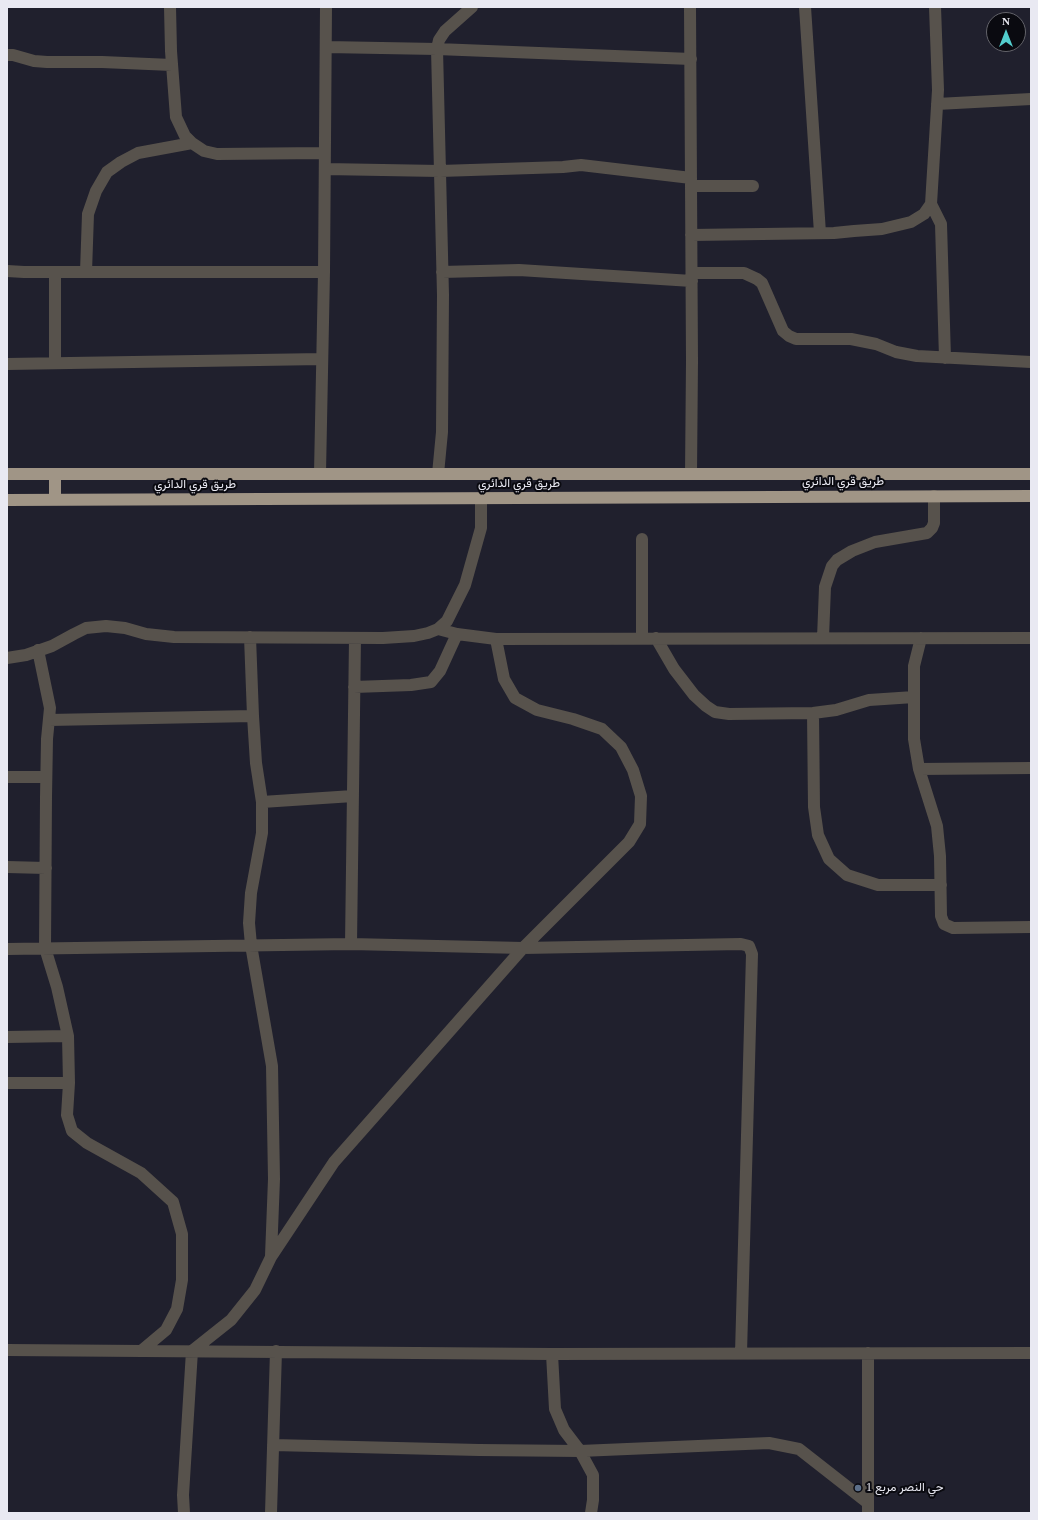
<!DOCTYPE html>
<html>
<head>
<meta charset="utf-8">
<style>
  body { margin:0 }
  #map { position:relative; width:1038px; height:1520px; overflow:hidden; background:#20202d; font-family:"Times New Roman",serif }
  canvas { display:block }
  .frame { position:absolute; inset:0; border:8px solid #e9e9f2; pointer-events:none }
  .north { position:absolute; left:986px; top:12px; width:40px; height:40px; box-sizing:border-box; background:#0a0a10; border:1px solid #63636a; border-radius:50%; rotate:0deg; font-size:11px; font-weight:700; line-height:16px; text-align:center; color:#e9e9f2 }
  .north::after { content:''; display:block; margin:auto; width:14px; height:18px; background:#52cdcd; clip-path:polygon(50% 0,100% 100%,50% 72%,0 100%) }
</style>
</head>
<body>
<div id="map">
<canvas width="1038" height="1520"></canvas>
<div class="frame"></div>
<div class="north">N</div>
</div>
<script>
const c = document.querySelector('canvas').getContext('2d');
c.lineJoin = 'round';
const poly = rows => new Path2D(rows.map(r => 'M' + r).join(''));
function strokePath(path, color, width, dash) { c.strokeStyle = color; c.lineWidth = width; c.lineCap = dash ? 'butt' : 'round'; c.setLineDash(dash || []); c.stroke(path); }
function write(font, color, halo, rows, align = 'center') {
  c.font = font + ' "Times New Roman",Vazirmatn,serif'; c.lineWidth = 4; c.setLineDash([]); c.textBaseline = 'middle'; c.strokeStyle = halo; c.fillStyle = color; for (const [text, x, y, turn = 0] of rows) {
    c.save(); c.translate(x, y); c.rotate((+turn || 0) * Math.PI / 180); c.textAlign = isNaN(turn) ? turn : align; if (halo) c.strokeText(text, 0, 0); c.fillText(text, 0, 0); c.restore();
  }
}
strokePath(poly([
  [170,7,171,51,176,117,185,136,192,143,204,151,217,154,324,153],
  [690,7,692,361,691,474],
  [805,7,820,233],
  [326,47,437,49,691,59],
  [7,55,13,55,34,61,47,62,102,62,172,65],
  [937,104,1031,99],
  [325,169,440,171,563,167,581,165,691,178],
  [691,186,753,186],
  [931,204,941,224,945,358],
  [691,235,834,233,854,231,882,229,911,222,924,214,931,204,938,90,935,7],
  [7,271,24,272,324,272],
  [55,272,55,363],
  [86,272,88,214,96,191,107,172,121,162,138,153,192,143],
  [442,272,519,270,692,281],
  [692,273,744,273,757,279,762,283,783,331,789,336,796,339,851,339,876,344,896,352,917,356,1031,362],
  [7,364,322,359],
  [320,473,324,272,326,7],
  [438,474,442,432,443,295,437,49,439,40,445,31,472,7],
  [438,629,457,634,496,639,1031,638],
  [250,637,253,716,256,763,262,802,262,833,251,893,249,923,251,945,272,1066,274,1179,271,1256],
  [642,638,642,539],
  [656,638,674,669,694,695,706,706,715,712,729,714,813,713,836,710,869,700,914,697],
  [823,638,825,587,832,566,837,560,852,551,875,542,927,533,932,528,934,523,934,496],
  [921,638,914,666,914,739,919,769,937,826,940,856,941,916,944,924,953,928,1031,927],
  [38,650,50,708,47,739,46,797,45,948,57,987,68,1036,69,1083,67,1115,72,1131,87,1143,141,1173,173,1202,182,1234,182,1280,177,1309,166,1330,141,1351],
  [7,658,26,655,52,646,74,634,86,628,106,626,125,628,146,634,174,637,383,638,414,636,428,633,438,629,447,621,465,585,481,528,481,498],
  [354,687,411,685,431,682,440,671,457,634],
  [813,713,814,807,818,835,829,859,847,875,878,885,941,885],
  [49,720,253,716],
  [919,769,1031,768],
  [7,777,46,777],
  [262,802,353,796],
  [7,867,46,868],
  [351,944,355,638],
  [7,949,351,944,523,948,741,944,749,946,752,954,741,1353],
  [7,1037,68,1036],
  [7,1083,69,1083],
  [7,1350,552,1354,1031,1353],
  [868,1353,868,1513],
  [552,1354,555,1409,564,1430,580,1451,593,1475,593,1500,591,1513],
  [273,1445,479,1450,580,1451,769,1443,799,1449,868,1503],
  [184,1513,183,1495,192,1351,231,1320,255,1290,271,1257,334,1162,523,948,629,842,640,824,641,796,633,770,621,747,602,729,573,719,537,710,515,698,504,679,496,639],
  [271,1513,276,1351]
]), '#57524c', 12);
strokePath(poly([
  [7,474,1031,474],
  [7,500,1031,496],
  [55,500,55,474]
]), '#a09586', 12);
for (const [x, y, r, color] of [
  [858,1488,4,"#5c6f8a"]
]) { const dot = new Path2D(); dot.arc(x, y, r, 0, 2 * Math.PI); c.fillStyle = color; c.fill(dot); strokePath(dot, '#0a0a10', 1.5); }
write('12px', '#e9e9f2', '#0a0a10', [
  ["طريق قري الدائري",843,482],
  ["طريق قري الدائري",519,484],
  ["طريق قري الدائري",195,485]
]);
write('12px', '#e9e9f2', '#0a0a10', [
  ["حي النصر مربع 1",866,1488]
], 'left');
</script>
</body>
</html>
